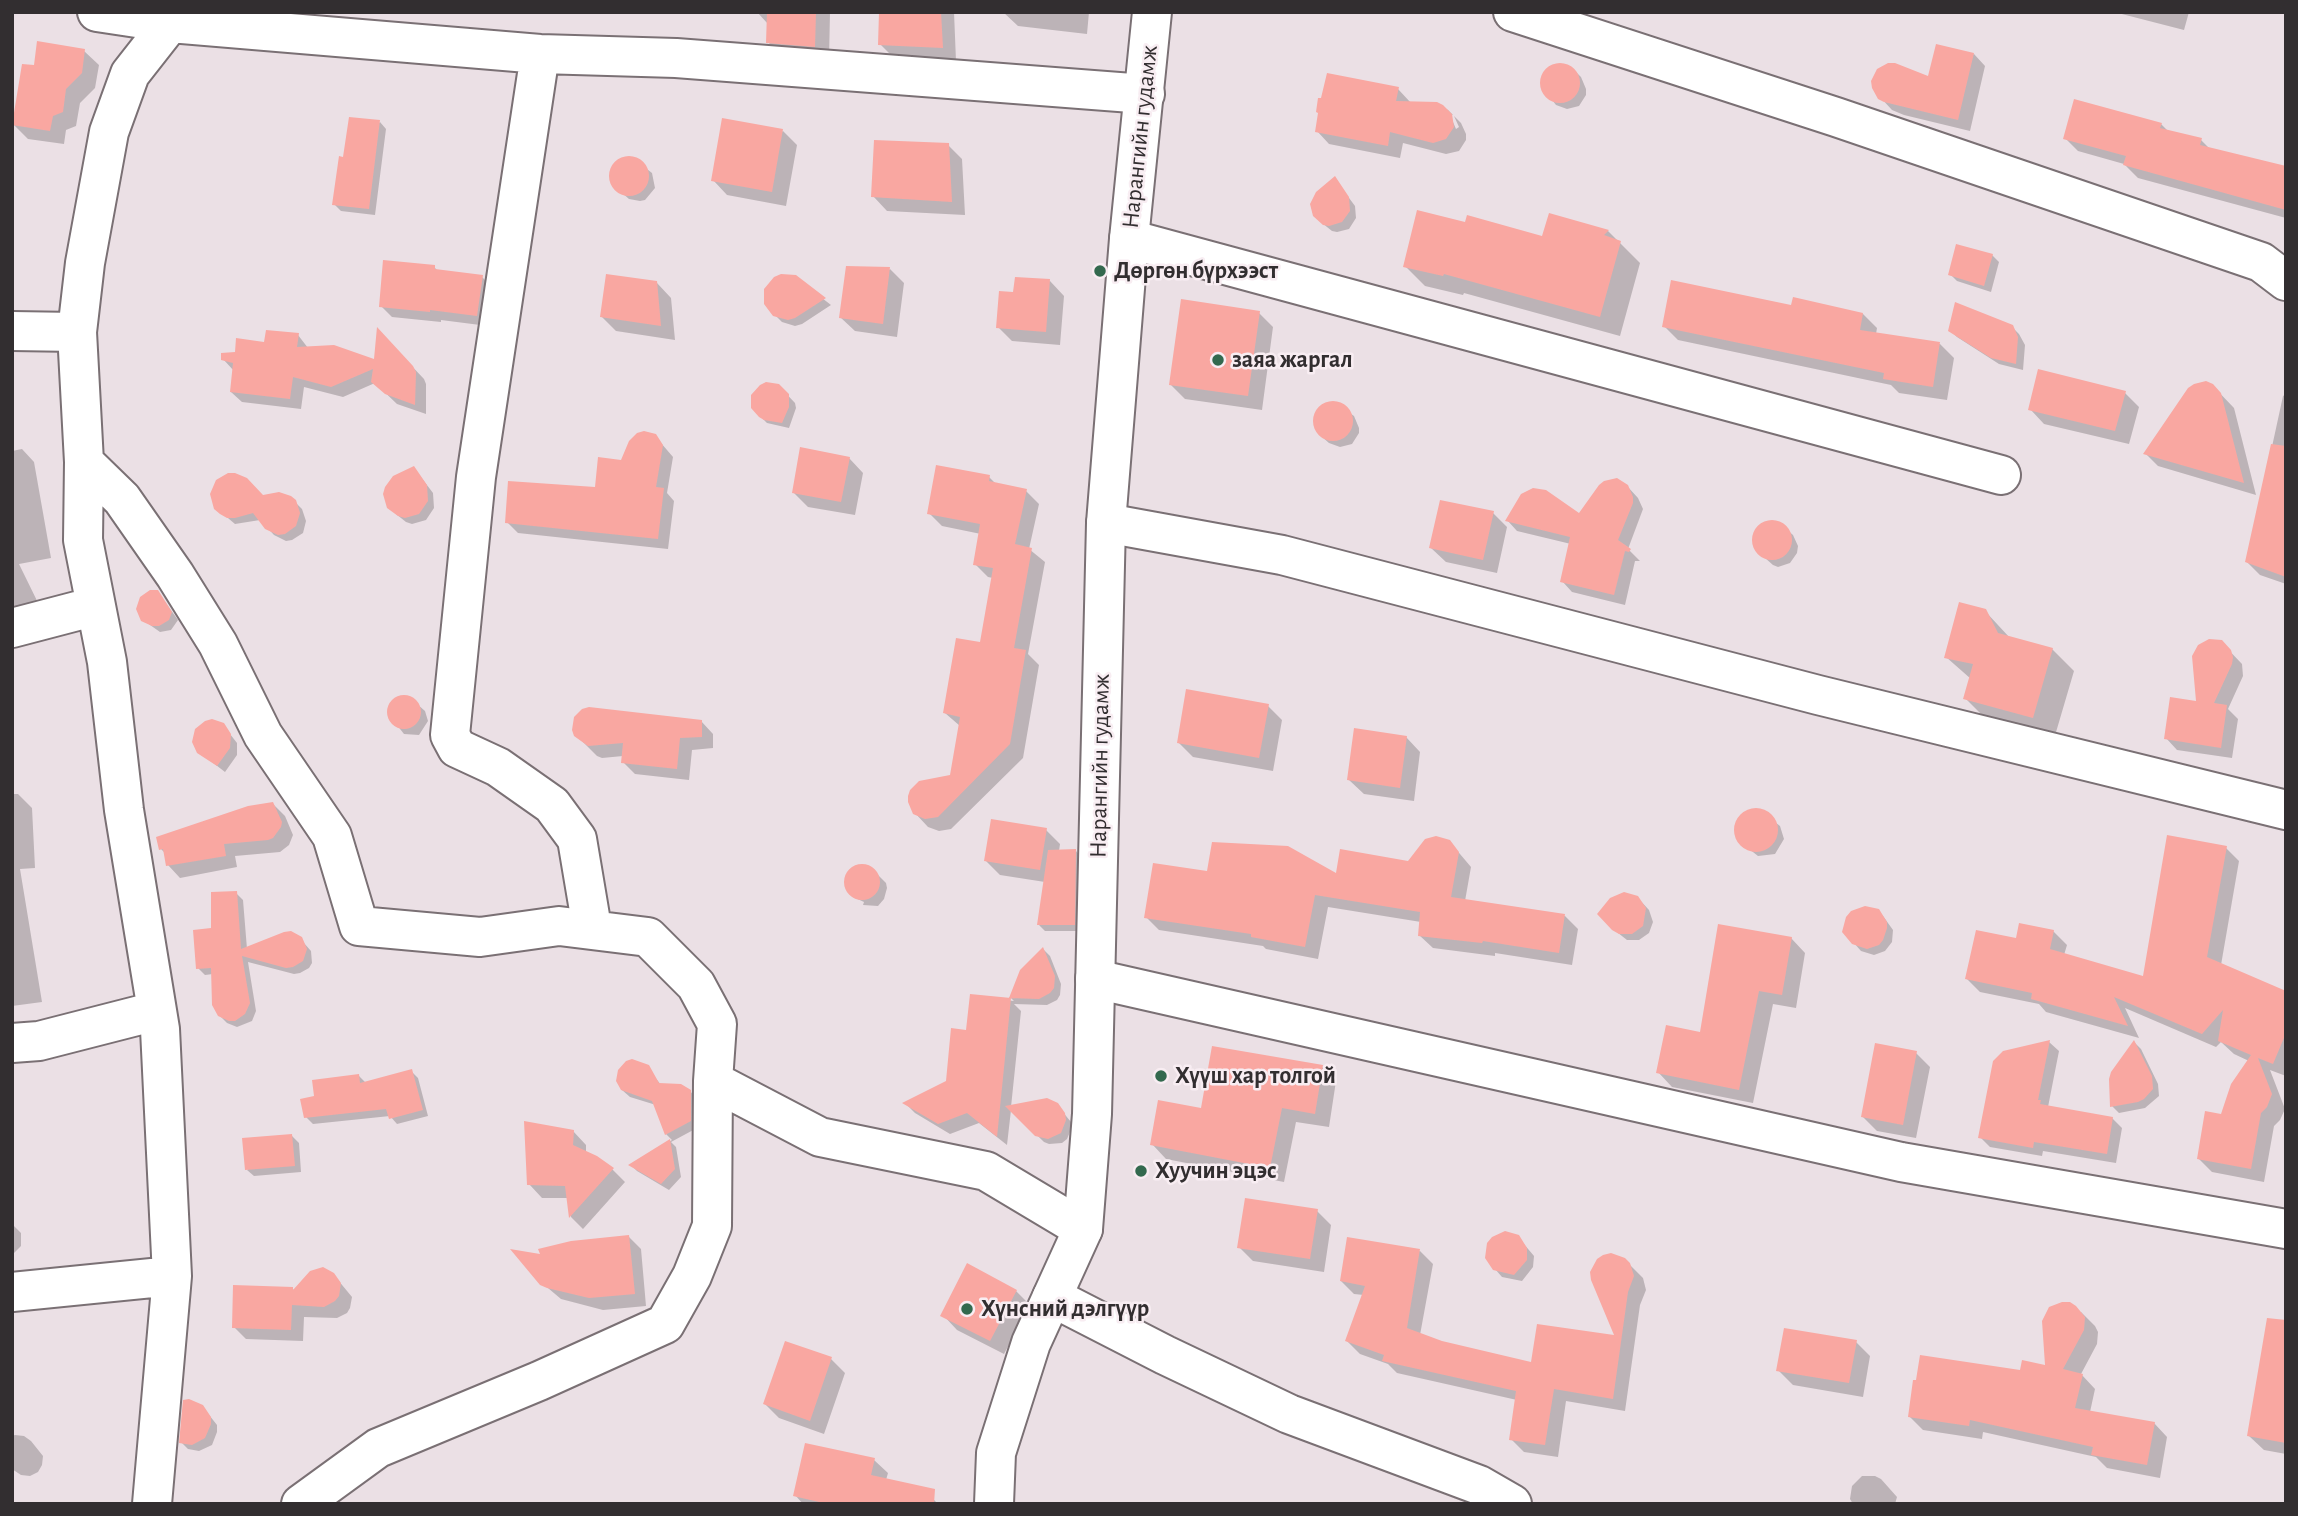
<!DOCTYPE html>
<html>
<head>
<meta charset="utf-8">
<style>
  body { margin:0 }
  #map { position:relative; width:2298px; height:1516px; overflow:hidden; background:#ebe0e5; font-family:"Alegreya Sans",sans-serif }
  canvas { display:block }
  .frame { position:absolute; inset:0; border:14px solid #322e30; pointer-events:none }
</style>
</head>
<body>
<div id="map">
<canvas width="2298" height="1516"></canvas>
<div class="frame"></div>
</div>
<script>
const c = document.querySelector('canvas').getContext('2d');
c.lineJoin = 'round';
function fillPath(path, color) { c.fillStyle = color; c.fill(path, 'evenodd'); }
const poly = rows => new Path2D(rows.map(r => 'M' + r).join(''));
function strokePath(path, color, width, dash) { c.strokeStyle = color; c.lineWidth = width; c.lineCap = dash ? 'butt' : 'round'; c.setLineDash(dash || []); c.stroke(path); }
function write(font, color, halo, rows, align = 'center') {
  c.font = font + ' "Alegreya Sans",sans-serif'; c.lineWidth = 5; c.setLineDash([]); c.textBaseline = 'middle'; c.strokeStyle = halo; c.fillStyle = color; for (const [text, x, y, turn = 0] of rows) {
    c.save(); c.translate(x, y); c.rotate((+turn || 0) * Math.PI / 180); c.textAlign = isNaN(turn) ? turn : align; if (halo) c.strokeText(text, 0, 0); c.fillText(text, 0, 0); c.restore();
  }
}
fillPath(poly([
  [757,12,830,12,829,60,782,57,768,42,768,24],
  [881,12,954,12,956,61,894,58,880,44],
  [1003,12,1089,12,1087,34,1018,26],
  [2114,12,2189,12,2184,30],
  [84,51,99,65,95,88,80,103,76,126,66,130,64,144,28,139,13,124,35,67],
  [1974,54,1985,66,1970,131,1904,115,1892,110,1880,97,1930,78],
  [1563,65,1574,70,1581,77,1586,89,1586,95,1579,106,1567,109,1556,105,1542,87,1547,70],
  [1398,89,1411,103,1437,104,1448,110,1453,115,1450,115,1456,129,1459,127,1454,116,1461,123,1466,134,1466,140,1459,151,1446,154,1403,143,1400,158,1329,144,1317,131],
  [380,122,386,129,375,215,341,211,334,204,345,159],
  [2161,124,2168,131,2201,140,2210,149,2286,168,2286,218,2138,178,2124,164,2078,151,2065,138],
  [783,131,797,145,786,206,727,195,713,180],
  [948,145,962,159,965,215,887,211,873,196],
  [622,159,634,159,652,173,655,188,645,200,640,201,629,199,614,186,612,172],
  [1335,179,1355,206,1356,218,1349,229,1337,232,1332,231,1322,223],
  [1550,215,1608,231,1640,263,1620,336,1464,293,1463,295,1425,286,1405,266,1543,238],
  [1992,255,1999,262,1991,292,1957,281,1950,274],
  [434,267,438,271,482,277,493,288,488,326,441,320,441,322,392,317,381,306],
  [890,269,904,283,897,337,855,331,840,317],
  [795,277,831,305,802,324,795,326,782,322,775,315],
  [1050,281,1064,296,1060,345,1012,341,998,327,1015,294],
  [657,283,671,298,675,340,616,331,602,317],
  [1793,307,1863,314,1877,328,1876,334,1940,344,1954,358,1947,400,1899,393,1891,385,1678,340,1664,326],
  [1259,313,1273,327,1262,410,1185,399,1171,385],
  [2012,327,2019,334,2025,345,2023,370,1999,364,1957,337,1950,330],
  [298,335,308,348,375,361,387,340,424,379,426,384,426,414,397,404,375,383,343,397,304,387,301,409,242,402,231,392,234,371,223,359],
  [2212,385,2234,408,2256,495,2158,466,2145,453],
  [779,386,795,403,796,408,789,428,767,423,760,416],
  [2125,393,2139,407,2129,444,2044,424,2030,409],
  [2286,394,2286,584,2260,575,2247,562,2283,396],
  [1336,403,1354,416,1359,428,1359,433,1352,444,1340,447,1329,443,1321,436,1318,431,1315,419,1325,405],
  [655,436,673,457,667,493,674,501,668,549,518,533,507,522,596,489,622,462],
  [22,449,34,462,51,558,19,564,43,613,12,624,12,451],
  [849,458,863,473,855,515,808,507,794,493],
  [414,468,433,493,434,508,426,520,412,524,406,522,396,514],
  [989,477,997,485,1026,491,1039,504,1029,549,1045,562,1028,654,1039,665,1023,758,951,829,939,831,928,827,915,813,951,776,960,726,945,713,981,644,993,578,988,577,975,564,981,534,942,526,929,513],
  [1627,486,1638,498,1643,509,1628,549,1640,561,1635,561,1625,605,1572,592,1562,581,1571,544,1517,531,1507,520,1579,516],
  [263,497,291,498,302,509,306,521,303,533,292,540,286,541,274,535,260,520,235,524,216,508],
  [1493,513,1507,527,1497,573,1446,562,1431,548],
  [1775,522,1785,528,1793,535,1798,546,1797,553,1790,563,1778,567,1773,565,1756,550,1753,538,1755,532,1763,524],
  [158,592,178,620,171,630,160,632,143,620],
  [1985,611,2010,638,2052,649,2074,671,2054,739,1987,720,1965,698,1971,679,1946,657],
  [2221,642,2242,664,2243,676,2228,709,2238,719,2232,758,2177,750,2166,738,2198,703],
  [409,697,425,711,428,721,419,735,404,734,389,715,389,707,398,698],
  [1268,706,1282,720,1273,771,1193,757,1178,742],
  [701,721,713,734,713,748,692,750,689,780,635,774,623,762,623,756,602,758,597,756,576,735],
  [223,725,237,743,237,755,225,772,199,752],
  [1406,737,1420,752,1414,801,1364,794,1349,780],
  [12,794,18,794,32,808,35,868,20,869,42,1002,12,1006],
  [273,804,285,816,293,835,289,845,280,852,235,856,237,867,180,878,168,865,166,854,161,849],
  [1748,811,1761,811,1780,826,1784,839,1775,854,1758,856,1739,841,1736,827,1742,815],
  [1046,830,1060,844,1059,851,1076,851,1082,858,1081,931,1045,931,1039,925,1045,882,1000,875,986,861],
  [1449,841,1471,867,1465,901,1565,916,1578,929,1572,965,1495,953,1495,956,1433,948,1419,935,1421,922,1328,907,1318,959,1266,949,1263,946,1159,930,1146,917,1208,873,1337,876,1409,863],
  [2226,848,2239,861,2221,965,2286,992,2286,1076,2270,1070,2285,1109,2280,1120,2274,1126,2264,1182,2212,1172,2199,1159,2249,1061,2234,1054,2221,1042,2216,1047,2125,1008,2139,1038,2046,1012,2039,1004,1980,992,1967,979,2017,940,2053,931,2067,945,2064,955,2145,978],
  [859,866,870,867,886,883,887,888,884,899,878,906,863,905,864,902,853,897,846,886,847,876],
  [236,893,243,900,247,949,296,934,311,951,312,963,309,968,300,973,294,974,248,962,256,1011,252,1021,237,1027,227,1023,219,1015,213,974,205,975,198,968,213,930],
  [1637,897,1649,910,1653,922,1649,933,1639,940,1627,940,1613,929],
  [1883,916,1893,930,1892,942,1885,951,1874,955,1861,951,1854,943],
  [1791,938,1805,953,1796,1008,1773,1004,1753,1103,1672,1087,1658,1072,1701,1034],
  [1043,949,1050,956,1061,984,1060,995,1057,1000,1047,1005,1014,1004,1021,1011,1011,1107,1057,1105,1071,1122,1072,1127,1067,1139,1062,1143,1049,1144,1044,1142,1011,1110,1007,1145,979,1123,950,1134,915,1113,905,1103,947,1082,967,1031,971,996,1014,1001,1011,998],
  [2049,1042,2059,1051,2048,1107,2112,1118,2122,1128,2116,1163,2043,1151,2042,1156,1990,1147,1980,1137],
  [2135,1043,2141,1049,2158,1084,2159,1096,2145,1108,2119,1113,2112,1106],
  [1916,1053,1930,1067,1916,1138,1877,1131,1863,1117],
  [647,1067,661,1085,690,1091,697,1099,697,1128,671,1142,676,1147,681,1177,669,1190,637,1171,631,1165,672,1140,666,1134,656,1105,630,1097,622,1090],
  [1322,1067,1336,1081,1329,1127,1296,1122,1284,1182,1166,1159,1152,1144,1203,1110],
  [411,1071,418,1078,428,1116,397,1124,390,1116,313,1124,306,1117,316,1097,359,1076,366,1083],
  [573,1131,586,1145,586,1153,612,1169,625,1182,583,1229,571,1217,568,1198,542,1198,529,1184],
  [292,1136,299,1143,301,1172,254,1176,247,1170],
  [1317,1211,1331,1225,1324,1272,1253,1261,1239,1247],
  [12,1224,21,1233,21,1246,12,1255],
  [629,1237,641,1249,646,1306,603,1310,561,1299,542,1283,543,1256],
  [1518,1237,1534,1256,1533,1267,1522,1281,1502,1277,1495,1269],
  [1420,1251,1433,1264,1420,1335,1442,1343,1533,1364,1617,1337,1629,1264,1643,1278,1646,1290,1640,1305,1625,1411,1566,1401,1558,1457,1524,1452,1511,1439,1517,1400,1397,1373,1388,1364,1360,1354,1347,1341,1364,1295,1354,1294,1341,1281],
  [333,1274,352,1297,350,1308,347,1313,337,1318,304,1317,303,1341,246,1339,234,1327,292,1288,295,1291],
  [1016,1291,1030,1305,1004,1354,957,1330,943,1315],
  [2081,1312,2095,1326,2098,1332,2097,1344,2081,1374,2095,1389,2090,1412,2154,1423,2167,1437,2160,1478,2107,1468,2096,1457,1983,1432,1982,1439,1923,1430,1909,1416,2021,1372,2047,1367],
  [1856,1342,1870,1356,1863,1397,1793,1385,1778,1370],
  [831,1359,845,1373,824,1434,779,1418,765,1404],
  [2286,1377,2286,1454,2264,1450,2249,1436],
  [202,1406,217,1425,217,1432,212,1445,199,1451,188,1449,181,1442],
  [15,1435,24,1436,31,1441,43,1456,42,1465,38,1472,30,1476,21,1475,12,1469,12,1436],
  [874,1460,888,1473,886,1480,923,1488,936,1502,935,1504,803,1504,795,1495],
  [1862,1476,1875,1476,1881,1479,1897,1497,1895,1504,1853,1504,1850,1499,1852,1486]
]), '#0003');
fillPath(poly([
  [767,12,816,12,815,47,766,43],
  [879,12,941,12,943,48,878,45],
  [37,41,85,49,82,73,66,89,63,112,53,116,50,131,12,125,22,64,34,65],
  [1936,44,1974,53,1958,120,1884,102,1878,99,1872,88,1871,81,1877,69,1888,63,1895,63,1928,76],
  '1540 83a20 20 0 1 1 40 0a20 20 0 1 1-40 0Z',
  [1327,73,1399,87,1396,101,1437,102,1443,105,1452,114,1454,127,1446,139,1433,143,1390,132,1388,146,1315,132,1318,113,1316,112,1318,98,1321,98],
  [2074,99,2162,123,2160,128,2202,138,2200,145,2286,166,2286,210,2123,165,2126,156,2063,139],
  [349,117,380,120,369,209,332,205,339,156,343,157],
  [722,118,783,129,772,192,711,181],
  [874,140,949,143,952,202,871,197],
  '609 176a20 20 0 1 1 40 0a20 20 0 1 1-40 0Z',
  [1335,176,1349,197,1350,211,1342,222,1329,226,1323,225,1313,216,1310,204,1316,192],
  [1417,210,1465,222,1467,215,1542,236,1549,213,1609,230,1604,235,1621,241,1600,317,1444,274,1443,276,1403,267],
  [1956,244,1993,254,1984,286,1948,275],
  [383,260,435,265,435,269,483,275,477,316,430,310,430,312,379,307],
  [846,266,890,267,883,324,839,318],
  [606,274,657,281,661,326,600,317],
  [781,274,796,275,826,298,795,318,788,320,773,316,764,304,764,289,774,277],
  [1015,277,1050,279,1046,332,996,328,999,291,1013,292],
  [1671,280,1791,305,1793,297,1863,313,1860,330,1940,342,1933,387,1883,379,1884,373,1662,327],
  [1181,299,1260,311,1248,396,1169,385],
  [1955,302,2013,325,2018,337,2016,364,1991,358,1948,331],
  [377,327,413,366,416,372,415,405,385,394,371,382,373,369,331,387,293,377,290,399,230,392,233,363,221,360,221,353,235,352,236,338,264,342,266,330,299,333,297,347,334,345,374,359],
  [2038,369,2126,391,2115,431,2028,410],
  [2206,381,2213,384,2221,393,2244,483,2143,454,2188,388,2194,384],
  [766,382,779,384,789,394,789,407,782,423,764,420,759,417,751,408,751,395,760,385],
  '1313 421a20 20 0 1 1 40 0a20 20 0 1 1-40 0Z',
  [644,431,656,434,663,445,656,487,664,488,658,539,505,523,508,481,595,487,598,457,621,460,629,441,637,433],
  [2271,444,2286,446,2286,577,2245,562],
  [800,447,850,457,841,502,792,493],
  [936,465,990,475,989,481,1027,489,1015,544,1032,548,1014,648,1026,650,1010,744,938,817,925,819,913,814,908,802,908,796,910,790,919,781,950,775,960,717,943,713,956,638,980,642,993,568,973,565,980,524,927,514],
  [414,466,427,485,428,501,419,514,405,518,398,516,387,508,383,494,385,487,393,476],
  [228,473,235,473,247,478,263,495,279,492,291,496,296,500,300,513,296,526,285,534,278,535,265,529,253,513,235,518,227,518,220,514,214,509,210,494,216,480],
  [1617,478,1628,485,1633,497,1633,503,1618,540,1631,549,1629,552,1625,551,1614,595,1560,582,1570,537,1505,521,1521,494,1533,488,1546,490,1579,513,1599,485,1604,481],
  [1440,500,1494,511,1483,560,1429,548],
  '1752 540a20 20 0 1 1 40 0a20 20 0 1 1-40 0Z',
  [150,590,158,590,172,612,169,620,159,626,152,626,141,621,136,609,140,597],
  [1959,602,1986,609,1998,633,2053,648,2033,718,1963,699,1973,664,1944,658],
  [2209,639,2222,640,2231,650,2233,657,2232,664,2214,703,2227,705,2221,748,2164,739,2170,697,2196,701,2192,656,2198,645],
  [1186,689,1269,704,1259,758,1177,743],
  '387 712a17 17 0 1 1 34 0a17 17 0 1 1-34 0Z',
  [589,707,702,720,702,737,680,738,677,769,621,763,623,743,588,746,574,736,572,730,574,717,582,709],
  [212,719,224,723,231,734,230,748,217,766,197,753,192,742,195,729,205,721],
  [1354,728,1407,736,1400,788,1347,780],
  [273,802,282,822,281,827,273,838,268,840,224,844,226,856,166,866,163,849,159,850,156,837,248,806],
  '1734 830a22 22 0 1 1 44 0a22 22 0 1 1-44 0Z',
  [991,819,1047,828,1040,870,984,861],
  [2167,835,2227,846,2207,957,2286,991,2286,1033,2273,1064,2258,1058,2272,1094,2267,1107,2261,1113,2251,1169,2197,1159,2205,1111,2221,1114,2231,1084,2251,1055,2218,1041,2223,1010,2202,1034,2114,997,2128,1026,2031,999,2032,993,1965,979,1976,930,2016,938,2019,923,2054,930,2050,949,2143,976],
  [1436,836,1450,840,1459,852,1451,897,1565,914,1559,953,1483,941,1482,943,1418,936,1420,912,1315,895,1305,947,1251,937,1251,934,1144,918,1153,863,1207,871,1212,842,1288,846,1336,873,1340,849,1408,861,1425,839],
  [1076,849,1075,925,1037,925,1048,850],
  '844 882a18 18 0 1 1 36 0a18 18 0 1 1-36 0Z',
  [237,891,241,949,284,932,291,931,302,937,307,949,303,961,293,967,286,968,242,956,250,1003,245,1014,235,1021,229,1021,218,1016,212,1005,211,968,196,969,193,930,211,928,211,892],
  [1624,892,1638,896,1646,908,1643,926,1632,934,1619,934,1612,930,1597,914,1610,898],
  [1865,906,1879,909,1887,922,1887,928,1883,940,1879,945,1867,949,1852,944,1842,932,1846,917,1851,911],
  [1718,924,1792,937,1782,995,1759,991,1739,1090,1656,1073,1666,1025,1700,1032],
  [1043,947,1055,976,1054,988,1050,993,1039,999,1009,998,1020,970],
  [970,994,1011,998,997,1137,967,1113,938,1124,902,1103,946,1081,951,1028,966,1030],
  [2050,1040,2038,1100,2041,1100,2040,1104,2113,1117,2107,1154,2034,1142,2033,1148,1978,1138,1993,1061,2003,1051],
  [2134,1040,2152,1076,2153,1089,2144,1099,2138,1102,2110,1107,2109,1079,2111,1072],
  [1875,1043,1917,1051,1903,1125,1861,1117],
  [1212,1046,1323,1065,1315,1114,1282,1108,1270,1168,1150,1145,1158,1100,1201,1108],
  [632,1059,649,1065,659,1083,681,1084,691,1090,691,1121,665,1135,652,1101,621,1090,616,1081,618,1070,626,1061],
  [412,1069,423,1110,389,1119,386,1109,304,1118,300,1099,314,1096,312,1080,359,1074,360,1083],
  [1047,1098,1058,1103,1065,1113,1066,1120,1061,1133,1048,1139,1035,1136,1005,1106],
  [524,1121,574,1130,573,1145,597,1156,614,1168,569,1218,565,1186,527,1185],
  [292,1134,295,1166,245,1170,242,1138],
  [670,1139,675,1169,661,1184,628,1165],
  [1245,1198,1318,1209,1310,1259,1237,1248],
  [1505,1231,1519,1235,1527,1248,1527,1260,1514,1275,1493,1270,1485,1258,1487,1243,1492,1237],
  [629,1235,635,1294,589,1298,547,1288,540,1285,510,1249,540,1254,538,1249,571,1241],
  [1347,1237,1420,1249,1407,1328,1442,1341,1531,1362,1537,1324,1614,1335,1591,1280,1590,1272,1597,1259,1603,1255,1611,1253,1625,1258,1630,1263,1634,1276,1628,1292,1613,1399,1554,1389,1545,1445,1509,1440,1516,1391,1382,1361,1384,1355,1345,1341,1365,1286,1340,1281],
  [967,1263,1017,1290,990,1341,940,1316],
  [323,1267,334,1273,341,1283,339,1296,335,1301,324,1307,292,1305,291,1330,232,1328,233,1285,293,1287,293,1290,310,1271],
  [2062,1302,2070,1302,2076,1306,2085,1317,2084,1330,2063,1369,2083,1374,2075,1408,2155,1422,2147,1465,2091,1455,2093,1447,1970,1420,1969,1426,1908,1417,1913,1380,1916,1380,1920,1355,2020,1370,2022,1360,2045,1365,2042,1321,2049,1307],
  [2267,1318,2286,1320,2286,1443,2247,1436],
  [1784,1328,1857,1340,1849,1383,1776,1371],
  [785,1341,832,1357,810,1421,763,1404],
  [189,1399,203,1405,211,1417,211,1424,205,1438,192,1445,179,1443,183,1400],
  [805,1443,875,1458,871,1475,935,1489,934,1504,828,1504,793,1496]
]), '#f9a7a1');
const minor = poly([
  [97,12,170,23],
  [1513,12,1836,117,2261,262,2286,281],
  [540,54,476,477,450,735,457,748,498,767,552,805,577,839,592,928],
  [1129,239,2001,475],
  [12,331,77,332],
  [84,462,122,499,175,575,218,644,263,735,332,836,359,926,480,937,559,926,648,937,696,985,717,1024,713,1081],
  [1106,523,1282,555,1818,695,2286,810],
  [12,628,96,606],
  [1095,979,1901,1162,2286,1229],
  [12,1043,39,1041,156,1011],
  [12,1292,172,1276],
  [1052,1297,1165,1355,1289,1414,1479,1485,1512,1504],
  [152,1504,172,1276,160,1029,124,810,107,662,83,540,84,462,77,332,85,263,109,132,130,74,170,23,540,54,676,58,1145,94],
  [301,1504,378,1448,539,1381,665,1324,692,1276,712,1226,713,1081,820,1137,986,1171,1083,1229]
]);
const secondary = poly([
  [994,1504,996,1453,1031,1343,1083,1229,1092,1114,1106,523,1129,239,1152,12]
]);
strokePath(minor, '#7a7074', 42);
strokePath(secondary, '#7a7074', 42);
strokePath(minor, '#fff', 38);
strokePath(secondary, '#fff', 38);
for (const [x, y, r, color] of [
  [1100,271,7,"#33694e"],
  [1218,360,7,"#33694e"],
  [1161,1076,7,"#33694e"],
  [1141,1171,7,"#33694e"],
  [967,1309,7,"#33694e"]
]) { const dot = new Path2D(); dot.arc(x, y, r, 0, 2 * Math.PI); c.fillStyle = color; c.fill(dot); strokePath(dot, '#f8edf2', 2.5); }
write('24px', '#322e30', '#f8edf2', [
  ["Нарангийн гудамж",1140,137,-84],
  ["Нарангийн гудамж",1100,766,-89]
]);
write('bold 24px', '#322e30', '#f8edf2', [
  ["Дөргөн бүрхээст",1114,271],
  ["заяа жаргал",1232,360],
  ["Хүүш хар толгой",1175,1076],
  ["Хуучин эцэс",1155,1171],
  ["Хүнсний дэлгүүр",981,1309]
], 'left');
</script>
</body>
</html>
